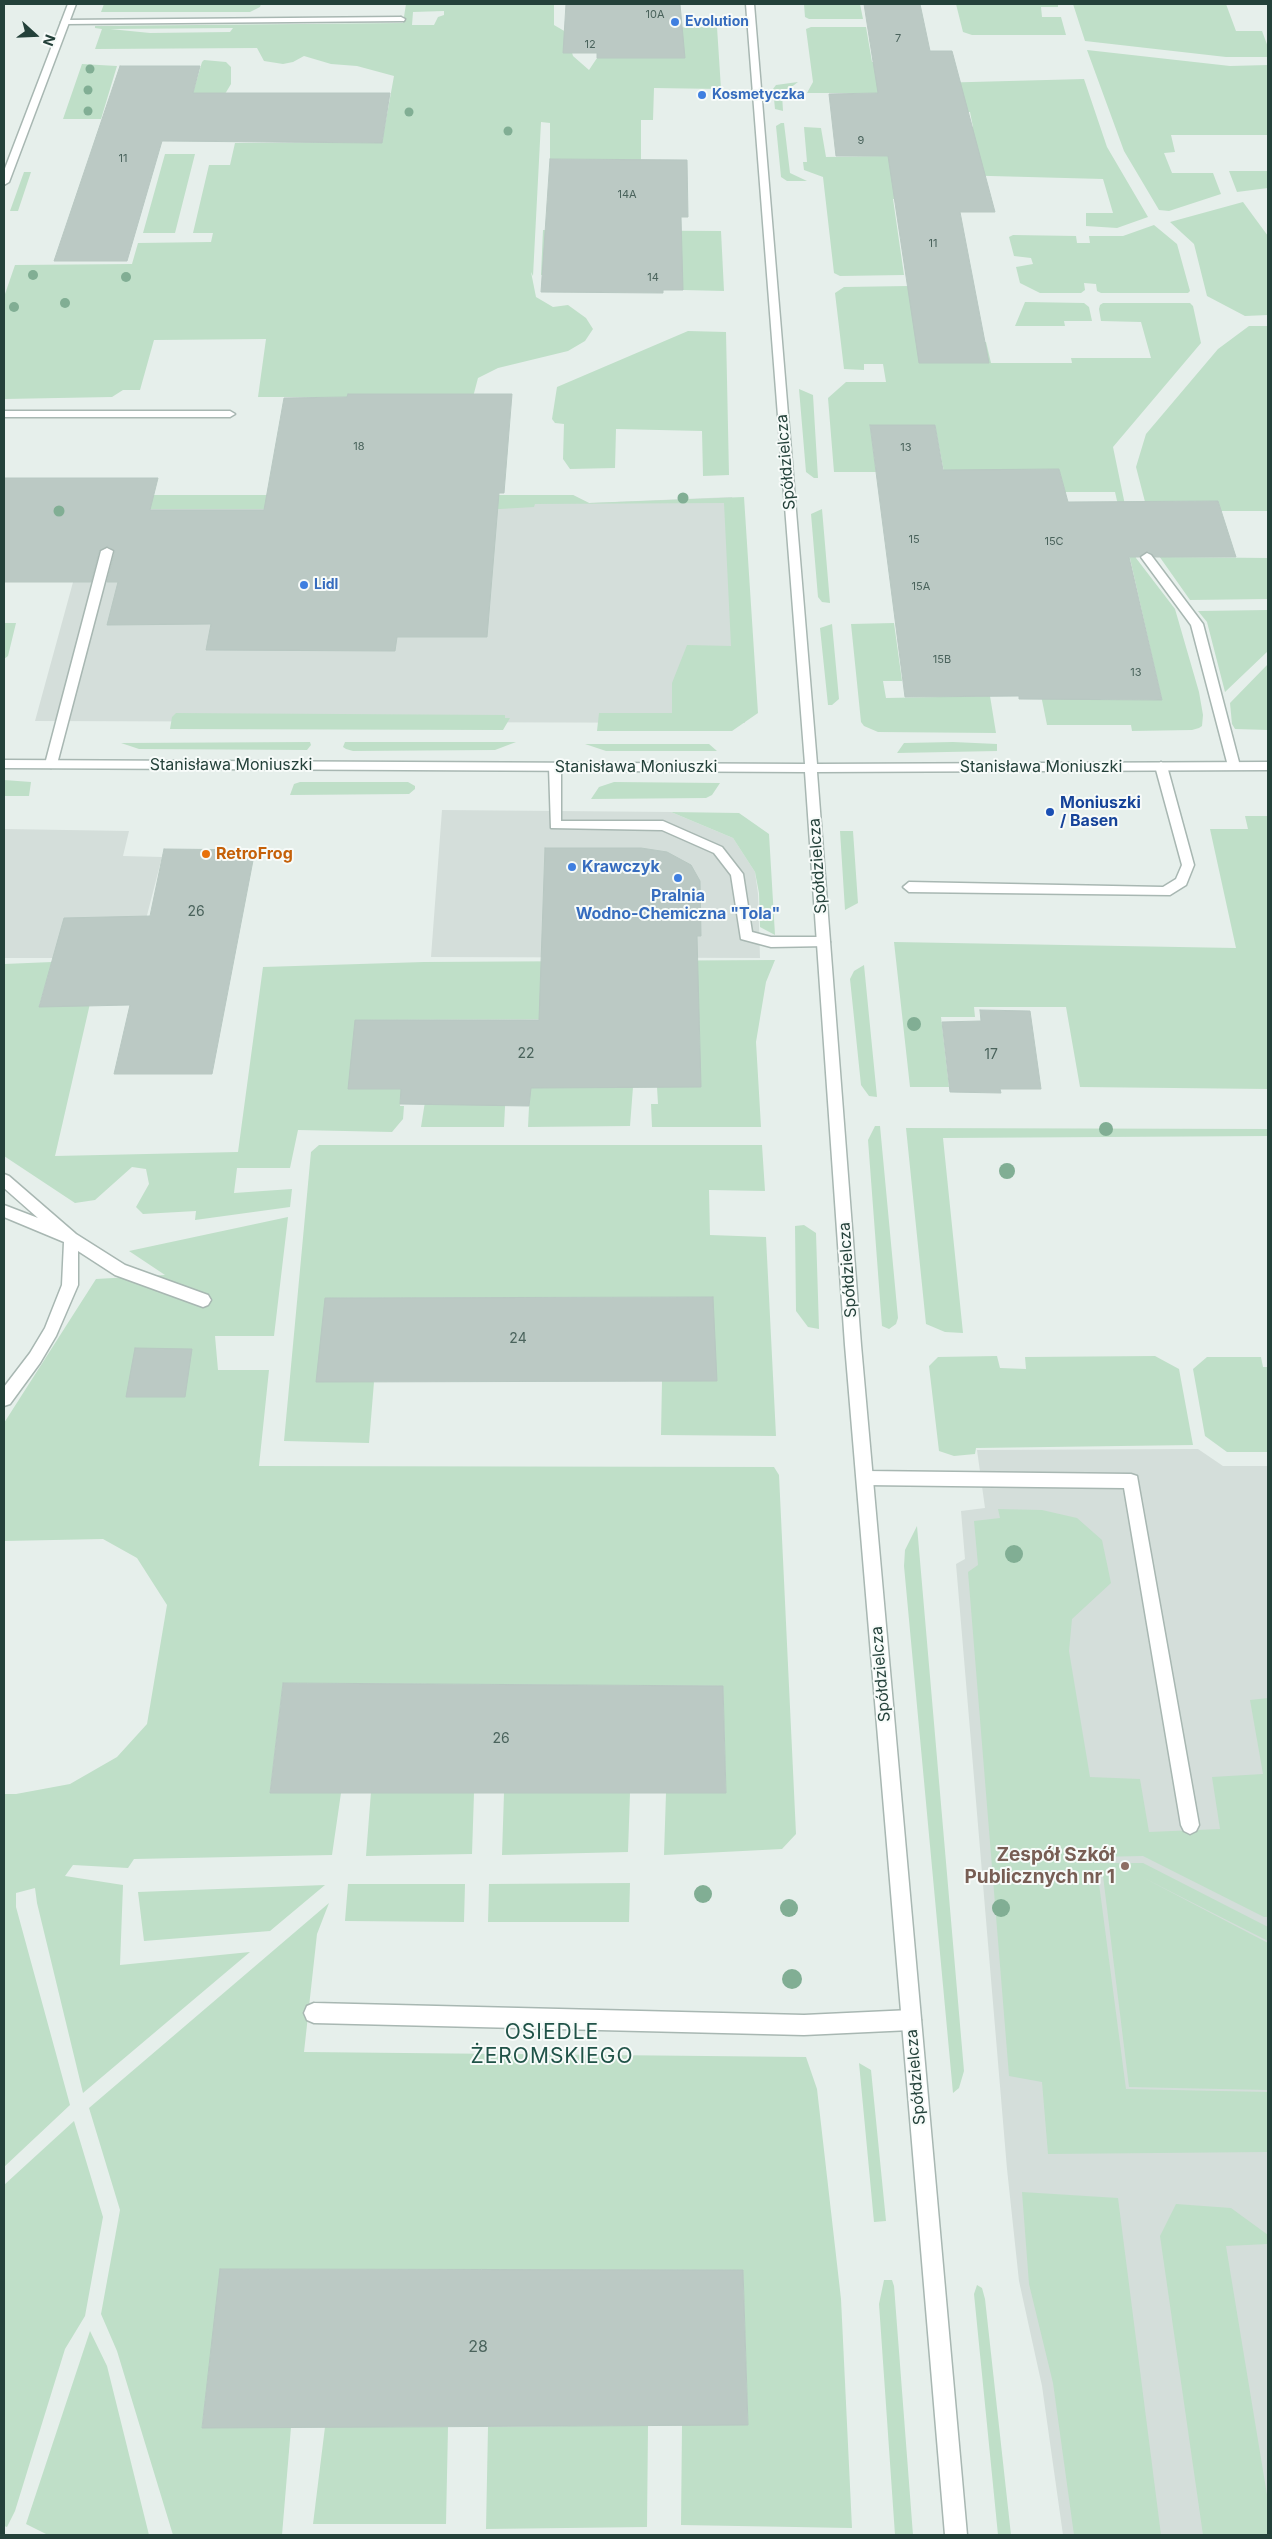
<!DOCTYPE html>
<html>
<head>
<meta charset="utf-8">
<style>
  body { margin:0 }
  #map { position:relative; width:1272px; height:2539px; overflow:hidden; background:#e6efeb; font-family:Inter,sans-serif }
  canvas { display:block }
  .frame { position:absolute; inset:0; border:5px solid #24413a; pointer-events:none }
  .north { position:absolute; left:10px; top:10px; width:50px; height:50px; -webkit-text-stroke:4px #f7fbf9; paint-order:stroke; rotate:110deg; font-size:14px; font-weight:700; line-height:20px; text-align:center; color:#24413a }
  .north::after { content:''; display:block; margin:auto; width:18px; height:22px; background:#24413a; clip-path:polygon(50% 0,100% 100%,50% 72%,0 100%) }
</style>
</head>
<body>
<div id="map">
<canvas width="1272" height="2539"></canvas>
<div class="frame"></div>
<div class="north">N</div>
</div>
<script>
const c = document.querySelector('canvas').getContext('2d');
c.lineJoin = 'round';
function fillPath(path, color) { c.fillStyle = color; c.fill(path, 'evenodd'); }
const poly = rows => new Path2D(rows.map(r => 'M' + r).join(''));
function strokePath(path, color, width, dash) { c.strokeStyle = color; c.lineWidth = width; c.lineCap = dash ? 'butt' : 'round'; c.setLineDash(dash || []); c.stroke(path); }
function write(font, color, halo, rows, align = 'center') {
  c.font = font + ' Inter,sans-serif'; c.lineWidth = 4; c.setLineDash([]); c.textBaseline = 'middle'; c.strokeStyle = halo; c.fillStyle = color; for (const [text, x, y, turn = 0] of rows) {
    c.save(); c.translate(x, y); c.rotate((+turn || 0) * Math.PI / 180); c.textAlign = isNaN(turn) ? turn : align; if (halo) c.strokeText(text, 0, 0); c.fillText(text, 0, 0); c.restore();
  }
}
fillPath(poly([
  [66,495,573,495,589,503,732,497,745,723,35,721,78,564],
  [442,810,671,812,733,838,755,872,758,894,760,958,431,957],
  [4,829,129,831,123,856,162,857,136,958,4,958],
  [1198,1449,1223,1466,1268,1466,1268,2535,1063,2535,1042,2386,1019,2281,1007,2169,956,1564,965,1559,961,1511,985,1508,977,1450]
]), '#d4deda');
fillPath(poly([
  [104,4,261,4,260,7,250,12,101,12],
  [406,4,554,4,554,25,566,32,573,56,589,70,597,58,617,57,617,28,717,27,721,89,654,88,653,120,641,120,641,160,550,159,550,123,541,122,533,276,531,272,536,297,553,307,568,305,586,318,593,329,585,341,568,351,498,368,478,378,473,397,258,397,266,339,154,340,140,390,123,390,112,397,4,399,4,297,15,265,132,264,138,243,211,242,213,233,193,233,209,165,230,165,235,143,382,142,394,76,357,66,331,64,304,56,293,62,283,64,264,61,257,48,95,49,102,29,95,28,95,26,403,23],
  [444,11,444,15,438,17,434,25,412,25,413,12],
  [233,28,230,32,150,33,110,29],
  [804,4,860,4,863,19,809,19,805,17],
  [956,4,1058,4,1058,7,1041,7,1042,17,1061,17,1066,35,972,35,963,32],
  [1073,4,1226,4,1236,31,1262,31,1268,47,1268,57,1226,57,1085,41],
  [811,27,866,27,872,62,896,62,934,83,1084,79,1107,147,1148,217,1117,228,1086,226,1086,213,1113,213,1103,179,953,175,921,199,893,199,904,275,840,276,834,273,823,177,804,170,803,162,807,162,804,127,821,128,826,157,889,156,940,127,973,127,970,112,864,112,894,93,807,93,813,82,806,29],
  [1087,50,1230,66,1268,65,1268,135,1171,135,1175,152,1164,153,1172,173,1213,173,1221,194,1169,211,1159,210,1124,151],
  [204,60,226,62,231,67,231,84,222,99,185,120,202,62],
  [82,64,117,66,101,119,63,119],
  [798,82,782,94,783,111,775,109,773,89,776,85],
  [781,123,784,123,790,173,807,181,787,181,781,177,776,126],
  [165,154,195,154,175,233,143,233],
  [1229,171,1268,171,1268,188,1237,192],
  [24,172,31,172,18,211,10,211],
  [1243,202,1268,236,1268,315,1245,316,1207,296,1194,244,1170,222],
  [1154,225,1177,244,1190,291,1188,293,1101,293,1097,291,1096,284,1084,283,1085,290,1081,293,1040,293,1020,283,1016,267,1033,264,1031,258,1014,256,1009,237,1013,235,1076,236,1077,243,1090,243,1089,236,1123,236],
  [543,230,721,231,724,291,683,290,569,275,541,275],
  [908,286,946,342,986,342,991,363,1072,363,1071,358,1151,358,1141,322,1101,321,1099,309,1100,305,1103,303,1190,303,1193,306,1201,343,1113,447,1136,558,1175,609,1199,692,1203,715,1202,726,1199,728,1192,730,1132,731,1131,725,1047,725,1041,695,1090,650,1101,700,1162,700,1115,492,1065,492,1059,469,944,472,935,425,870,425,876,472,834,472,828,398,846,382,886,382,883,364,864,364,864,370,844,369,835,293,844,287],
  [1025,302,1084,303,1089,307,1092,321,1064,321,1065,326,1015,326],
  [1249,326,1268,326,1268,511,1221,511,1218,501,1149,502,1164,557,1268,558,1268,599,1190,600,1159,556,1136,467,1146,434,1218,349],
  [688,331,726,332,729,475,703,476,702,431,616,429,615,468,570,469,563,459,564,424,555,423,552,419,557,387],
  [799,389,813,395,818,478,814,478,806,472],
  [66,495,573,495,589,503,744,497,758,713,732,731,597,731,599,713,672,713,672,683,687,645,731,646,724,503,535,504,534,507,500,509,94,509],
  [822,509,830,603,822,602,818,597,811,514],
  [1268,610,1268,651,1225,692,1207,622,1198,611],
  [4,623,16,623,8,656,4,659],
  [894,623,902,681,883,681,886,698,990,696,996,733,878,732,864,726,861,722,851,624],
  [832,624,839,699,832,705,828,705,820,628],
  [1268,664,1268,730,1235,729,1232,724,1230,703],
  [176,713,505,715,505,718,510,718,503,730,170,729,172,717],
  [310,742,311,745,307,750,139,749,121,743],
  [345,742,516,742,495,750,353,751,346,749,343,747],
  [953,742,997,744,997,751,897,753,904,743],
  [585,744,709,744,717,751,606,751],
  [4,780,31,782,29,796,4,796],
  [300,782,408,782,415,786,415,789,409,794,290,795,294,784],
  [614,782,720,783,712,795,706,798,591,799,599,787],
  [671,812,739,813,769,834,775,935,760,927,759,893,755,872,733,838],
  [1245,816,1268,816,1268,1089,1080,1087,1066,1007,974,1007,975,1017,941,1017,949,1087,910,1087,894,942,1236,948,1210,829,1248,829],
  [840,831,853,831,858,903,845,910],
  [100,960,55,1156,238,1152,263,967,424,962,775,960,766,982,756,1042,761,1127,652,1127,651,1104,658,1104,657,1087,700,1086,699,1019,356,1020,402,1088,400,1106,404,1106,403,1119,392,1132,298,1130,290,1168,237,1168,234,1193,292,1189,290,1207,195,1220,196,1211,143,1214,136,1207,149,1184,146,1169,132,1167,95,1200,75,1203,4,1156,4,964,52,962,39,1006,82,1006],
  [864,965,877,1097,869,1096,861,1085,850,979,854,971],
  [506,1087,504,1127,421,1127,427,1089],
  [530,1087,633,1087,630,1126,528,1127],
  [875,1126,880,1126,898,1318,896,1324,889,1329,882,1326,868,1140],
  [906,1128,1268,1129,1268,1136,943,1138,963,1333,945,1332,926,1324],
  [319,1145,762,1145,765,1191,709,1190,710,1235,766,1237,776,1436,661,1435,662,1381,713,1297,326,1298,374,1382,369,1443,284,1441,311,1152],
  [288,1217,274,1336,215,1336,218,1370,269,1370,259,1466,774,1467,779,1475,796,1834,782,1849,664,1855,666,1793,726,1793,723,1686,283,1683,270,1792,341,1793,332,1855,134,1859,128,1868,73,1865,65,1876,123,1885,120,1965,250,1952,83,2093,37,1903,35,1888,16,1893,16,1907,70,2105,4,2167,4,1794,16,1794,70,1784,117,1757,147,1724,167,1605,137,1558,103,1539,4,1541,4,1423,96,1279,165,1275,129,1251],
  [804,1225,816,1233,819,1329,808,1327,796,1311,795,1226],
  [997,1356,1000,1368,1026,1369,1025,1357,1155,1356,1179,1369,1193,1445,976,1448,975,1454,954,1456,939,1451,929,1366,938,1357],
  [1207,1357,1261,1357,1263,1367,1268,1367,1268,1452,1227,1452,1205,1436,1193,1369],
  [998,1509,1042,1510,1077,1518,1102,1540,1111,1583,1072,1619,1069,1651,1090,1777,1140,1779,1149,1832,1220,1829,1212,1777,1263,1774,1250,1700,1268,1698,1268,1917,1264,1917,1143,1856,1095,1857,1096,1863,1143,1863,1268,1927,1268,1941,1142,1877,1268,1943,1268,2090,1129,2087,1103,1876,1098,1876,1126,2089,1268,2092,1268,2152,1048,2154,1042,2082,1009,2076,968,1572,978,1565,974,1521,1000,1518],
  [917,1526,964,2071,959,2088,953,2093,904,1566,905,1550],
  [371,1792,474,1793,472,1854,366,1856],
  [504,1793,630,1793,628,1852,502,1855],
  [630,1883,629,1922,488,1922,489,1884],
  [348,1884,465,1884,464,1922,345,1921],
  [325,1885,270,1931,144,1941,138,1892],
  [329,1903,317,1934,304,2052,806,2057,817,2089,841,2299,852,2528,681,2525,682,2425,748,2425,743,2270,221,2269,202,2427,291,2427,282,2535,173,2535,117,2351,101,2314,120,2210,89,2108],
  [859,2063,871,2070,886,2221,874,2222],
  [74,2121,103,2217,85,2316,65,2349,15,2511,7,2527,4,2526,4,2185],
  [1022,2192,1118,2198,1161,2535,1074,2535,1053,2383,1029,2284],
  [1176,2204,1231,2208,1268,2235,1268,2244,1226,2246,1268,2501,1268,2535,1203,2535,1160,2236],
  [884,2280,892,2280,894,2286,913,2535,895,2535,879,2304],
  [977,2285,982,2288,985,2299,1011,2535,998,2535,974,2294],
  [90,2331,107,2366,149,2535,48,2535,26,2524],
  [648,2425,647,2527,486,2529,488,2427],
  [325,2427,448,2427,446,2524,313,2524]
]), '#bfdfc8');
const building = poly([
  [566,4,680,4,685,58,597,58,597,53,563,53,566,4],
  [864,4,920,4,930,51,952,51,995,212,960,212,989,363,919,363,888,156,836,156,829,94,878,93,864,4],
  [120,66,200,66,193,93,390,93,382,143,162,141,127,261,54,261,120,66],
  [550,159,687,160,688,217,681,217,683,290,663,290,663,293,541,292,550,159],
  [348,394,512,394,504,493,499,493,487,637,397,637,395,651,206,650,211,624,107,625,118,582,107,582,115,551,108,546,99,551,91,582,4,582,4,478,158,478,150,510,264,510,284,398,347,397,348,394],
  [870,425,935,425,943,470,1059,469,1068,502,1218,501,1236,557,1155,557,1148,551,1139,557,1129,557,1162,700,1019,699,1019,696,905,697,870,425],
  [545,848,641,848,667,852,691,865,700,881,701,936,697,936,701,1087,531,1088,529,1106,400,1104,401,1089,348,1089,355,1020,539,1020,545,848],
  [164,849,255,850,212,1074,114,1074,130,1005,39,1007,64,918,150,916,164,849],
  [980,1010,1030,1011,1041,1089,1000,1089,1001,1093,950,1092,942,1022,981,1021,980,1010],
  [713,1297,717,1381,316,1382,325,1298,713,1297],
  [135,1348,192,1349,185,1397,126,1397,135,1348],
  [283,1683,723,1686,726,1793,270,1793,283,1683],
  [220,2269,743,2270,748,2425,202,2428,220,2269]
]);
fillPath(building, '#bbc9c4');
strokePath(building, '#b8c8c2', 1);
const lane = poly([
  [401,17,405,19,404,21,65,24,61,22,65,20,401,17],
  [4,411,230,411,235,414,230,417,4,417,4,411],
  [107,548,113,551,57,764,51,768,45,764,101,551,107,548],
  [1147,553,1151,555,1203,624,1240,766,1238,769,1230,769,1228,766,1191,625,1141,557,1147,553],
  [1161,762,1167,766,1194,865,1186,885,1170,895,909,892,903,887,909,882,1163,887,1176,879,1182,865,1155,766,1161,762],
  [555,763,561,767,561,821,663,821,722,847,743,874,752,932,771,937,823,937,830,942,828,946,771,947,741,939,731,875,714,853,662,830,551,828,549,767,555,763],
  [4,1174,9,1176,76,1234,125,1265,208,1295,211,1300,208,1305,203,1307,115,1275,78,1251,78,1285,56,1336,40,1363,10,1404,4,1406,4,1387,30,1353,45,1328,62,1285,64,1242,4,1217,4,1205,38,1218,4,1188,4,1174],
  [865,1471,1131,1474,1137,1476,1199,1825,1196,1831,1190,1834,1184,1831,1181,1825,1124,1488,865,1485,859,1483,857,1478,859,1473,865,1471],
  [314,2003,804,2015,911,2010,918,2013,921,2020,918,2027,911,2030,804,2035,314,2023,307,2020,304,2013,307,2006,314,2003]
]);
const street = poly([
  [68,4,76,4,9,182,4,185,4,171,68,4],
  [746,4,754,4,817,764,1268,762,1268,770,817,772,861,1345,967,2535,945,2535,845,1345,805,772,4,768,4,760,805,764,746,4]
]);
strokePath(lane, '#a8b7b2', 3);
strokePath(street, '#a8b7b2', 3);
fillPath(lane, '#fff');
fillPath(street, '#fff');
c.fillStyle = '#81ae94';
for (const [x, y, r] of [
  [90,69,4.5],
  [88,90,4.5],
  [88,111,4.5],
  [409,112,4.5],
  [508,131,4.5],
  [33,275,5],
  [126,277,5],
  [65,303,5],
  [14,307,5],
  [683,498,5.5],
  [59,511,5.5],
  [914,1024,7],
  [1106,1129,7],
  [1007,1171,8],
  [1014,1554,9],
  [703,1894,9],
  [789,1908,9],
  [1001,1908,9],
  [792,1979,10]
]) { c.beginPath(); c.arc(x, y, r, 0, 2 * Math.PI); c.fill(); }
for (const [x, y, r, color] of [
  [675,22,5,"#3f7fe0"],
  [702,95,5,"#3f7fe0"],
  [304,585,5,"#3f7fe0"],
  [1050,812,5,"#1a4fb4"],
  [206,854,5,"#e8710a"],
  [572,867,5,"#3f7fe0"],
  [678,878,5,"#3f7fe0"],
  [1125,1866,5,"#8d6e63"]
]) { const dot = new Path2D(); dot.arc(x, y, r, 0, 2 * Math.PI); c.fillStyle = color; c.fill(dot); strokePath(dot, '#f7fbf9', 2); }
write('11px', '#4a635c', null, [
  ["10A",655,15],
  ["7",898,39],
  ["12",590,45],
  ["9",861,141],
  ["11",123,159],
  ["14A",627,195],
  ["11",933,244],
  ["14",653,278],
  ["18",359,447],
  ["13",906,448],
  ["15",914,540],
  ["15C",1054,542],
  ["15A",921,587],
  ["15B",942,660],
  ["13",1136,673]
]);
write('bold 14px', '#366cbe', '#f7fbf9', [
  ["Evolution",685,22],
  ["Kosmetyczka",712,95],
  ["Lidl",314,585]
], 'left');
write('14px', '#4a635c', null, [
  ["26",196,912],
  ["22",526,1054],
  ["17",991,1055],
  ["24",518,1339],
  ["26",501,1739]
]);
write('16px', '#24413a', '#f7fbf9', [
  ["Spółdzielcza",786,462,-95],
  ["Stanisława Moniuszki",231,765],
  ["Stanisława Moniuszki",636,767],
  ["Stanisława Moniuszki",1041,767],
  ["Spółdzielcza",818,866,-94],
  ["Spółdzielcza",848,1270,-94],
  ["Spółdzielcza",881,1674,-95],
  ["Spółdzielcza",916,2077,-95]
]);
write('bold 16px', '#164399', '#f7fbf9', [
  ["Moniuszki",1060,803],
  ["/ Basen",1060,821]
], 'left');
write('bold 16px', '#c56008', '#f7fbf9', [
  ["RetroFrog",216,854]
], 'left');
write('bold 16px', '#366cbe', '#f7fbf9', [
  ["Krawczyk",582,867],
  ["Pralnia",678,896,"center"],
  ["Wodno-Chemiczna \"Tola\"",678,914,"center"]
], 'left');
write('16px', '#4a635c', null, [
  ["28",478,2347]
]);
write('bold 19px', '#785e54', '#f7fbf9', [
  ["Zespół Szkół",1115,1855],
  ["Publicznych nr 1",1115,1877]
], 'right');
c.letterSpacing = '1px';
write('21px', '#205348', '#f7fbf9', [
  ["OSIEDLE",552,2033],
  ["ŻEROMSKIEGO",552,2057]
]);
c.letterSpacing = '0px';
</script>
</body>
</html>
